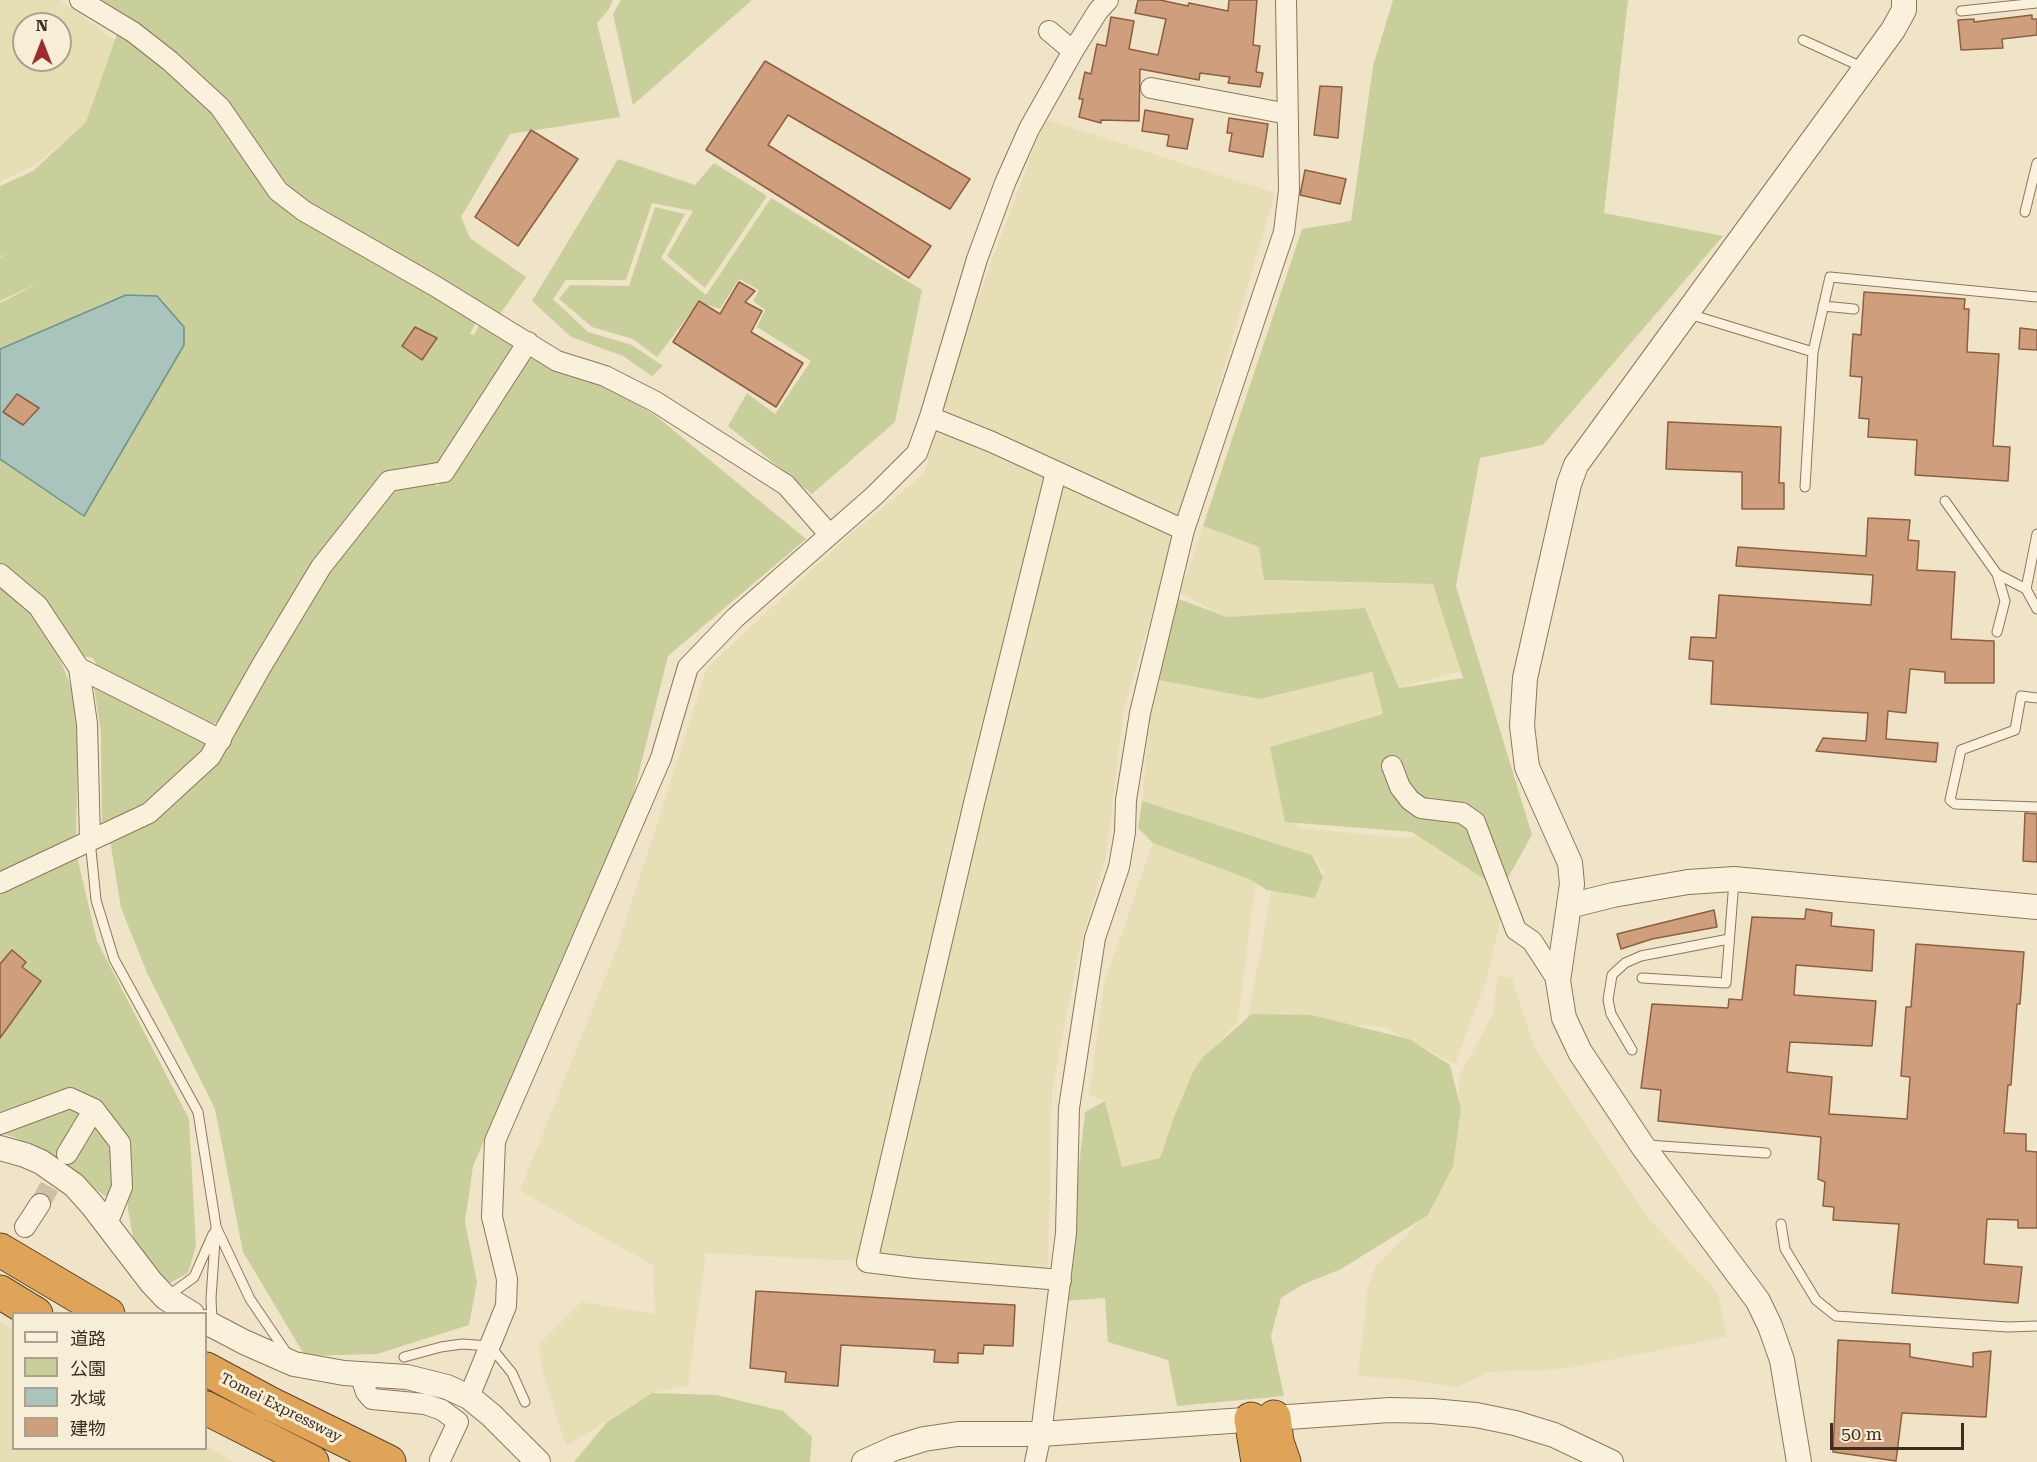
<!DOCTYPE html>
<html>
<head>
<meta charset="utf-8">
<style>
  body { margin:0 }
  #map { position:relative; width:2037px; height:1462px; overflow:hidden; background:#f0e4c8; font-family:"Roboto Serif","Noto Sans JP",serif }
  canvas { display:block }
  .legend { position:absolute; left:12px; top:1312px; width:195px; height:138px; box-sizing:border-box; background:#f7eed8; border:2px solid #ada18e; margin:0; padding:8px 10px; list-style:none; font-size:18px; color:#3d2e20 }
  .legend li { display:flex; align-items:center; gap:12px; height:30px }
  .legend b { width:30px; border:2px solid #ada18e }
  .north { position:absolute; left:12px; top:12px; width:60px; height:60px; box-sizing:border-box; background:#f7eed8; border:2px solid #ada18e; border-radius:50%; rotate:0deg; font-size:16px; font-weight:700; line-height:24px; text-align:center; color:#3d2e20 }
  .north::after { content:''; display:block; margin:auto; width:21px; height:27px; background:#9e2a2b; clip-path:polygon(50% 0,100% 100%,50% 72%,0 100%) }
  .scale { position:absolute; left:1830px; top:1423px; width:134px; height:27px; box-sizing:border-box; border:3px solid #3d2e20; border-top:0; padding-left:8px; font-size:18px; line-height:21px; white-space:nowrap; color:#3d2e20; -webkit-text-stroke:4px #f7eed8; paint-order:stroke }
</style>
</head>
<body>
<div id="map">
<canvas width="2037" height="1462"></canvas>
<ul class="legend">
<li><b style="height:8px;background:#faf1dc"></b>道路</li>
<li><b style="height:16px;background:#c9cf9b"></b>公園</li>
<li><b style="height:16px;background:#a9c4bc"></b>水域</li>
<li><b style="height:16px;background:#cf9f7d"></b>建物</li>
</ul>
<div class="north">N</div>
<div class="scale">50 m</div>
</div>
<script>
const c = document.querySelector('canvas').getContext('2d');
c.lineJoin = 'round';
function fillPath(path, color) { c.fillStyle = color; c.fill(path, 'evenodd'); }
const poly = rows => new Path2D(rows.map(r => 'M' + r).join(''));
function strokePath(path, color, width, dash) { c.strokeStyle = color; c.lineWidth = width; c.lineCap = dash ? 'butt' : 'round'; c.setLineDash(dash || []); c.stroke(path); }
function write(font, color, halo, rows, align = 'center') {
  c.font = font + ' "Roboto Serif",serif'; c.lineWidth = 6; c.setLineDash([]); c.textBaseline = 'middle'; c.strokeStyle = halo; c.fillStyle = color; for (const [text, x, y, turn = 0] of rows) {
    c.save(); c.translate(x, y); c.rotate((+turn || 0) * Math.PI / 180); c.textAlign = isNaN(turn) ? turn : align; if (halo) c.strokeText(text, 0, 0); c.fillText(text, 0, 0); c.restore();
  }
}
fillPath(poly([
  [0,0,60,0,115,40,86,122,37,164,0,182],
  [24,24,60,24,60,60,24,60],
  [1045,119,1275,193,1124,709,1106,857,1080,946,1052,1090,1048,1271,706,1253,688,1385,652,1393,566,1446,542,1370,539,1344,581,1302,655,1314,653,1265,520,1191,617,948,707,668,847,537,925,473,944,394,990,265],
  [1203,526,1259,547,1265,581,1434,584,1461,671,1399,688,1365,608,1227,617,1180,593],
  [1372,672,1383,714,1270,747,1298,828,1405,838,1469,825,1503,910,1486,981,1455,1064,1384,1027,1248,1018,1272,888,1315,898,1324,872,1312,855,1142,801,1153,679,1260,699],
  [1153,843,1256,879,1238,1022,1200,1061,1161,1158,1122,1167,1105,1101,1089,1095,1104,984],
  [1498,975,1512,978,1534,1046,1649,1219,1718,1293,1727,1337,1562,1369,1488,1372,1458,1387,1404,1379,1358,1376,1368,1287,1375,1267,1432,1208,1458,1127,1459,1076,1493,1014],
  [0,1321,13,1329,14,1448,206,1448,206,1445,234,1462,0,1462]
]), '#e6deb5');
fillPath(poly([
  [86,0,613,0,609,9,597,23,620,117,510,134,461,217,470,238,526,277,498,317,286,197,179,63],
  [621,0,752,0,633,105,613,14],
  [1393,0,1628,0,1604,213,1723,236,1543,445,1480,458,1456,586,1532,835,1501,890,1412,832,1285,822,1270,747,1383,714,1372,672,1260,699,1153,679,1171,596,1227,617,1365,608,1399,688,1463,678,1433,584,1264,580,1259,547,1203,526,1302,229,1351,221,1373,66],
  [117,34,182,72,272,192,476,322,470,334,474,335,482,319,529,350,444,472,375,485,224,723,211,723,100,671,93,658,56,650,79,706,76,841,0,878,0,303,41,282,0,301,0,258,8,253,0,257,0,186,33,171,86,122],
  [618,159,695,185,714,163,767,196,705,288,667,256,693,211,652,203,626,280,566,280,553,299,588,332,632,345,663,366,652,376,623,356,571,337,532,301],
  [771,198,922,290,895,422,812,494,728,426,747,393,775,414,811,361,757,327,765,310,753,301,759,290,739,279,720,309,699,302,657,357,633,339,592,327,559,299,570,285,629,286,655,207,685,214,661,258,706,295],
  [530,358,604,384,656,416,806,539,668,656,632,800,473,1166,465,1222,477,1282,469,1325,377,1354,305,1356,243,1252,215,1109,148,975,121,908,110,840,228,744,345,543,398,484,435,484,437,487,521,373],
  [105,684,212,736,210,752,99,848,102,834,101,732,94,687],
  [1142,801,1312,855,1323,877,1315,898,1267,890,1249,879,1153,843,1138,828],
  [76,852,97,941,189,1119,196,1246,188,1273,166,1285,135,1247,128,1210,128,1162,70,1098,0,1121,0,886],
  [1252,1014,1311,1015,1409,1039,1450,1065,1461,1109,1453,1166,1428,1215,1341,1269,1302,1285,1281,1298,1271,1336,1284,1396,1177,1406,1168,1360,1108,1342,1105,1298,1064,1301,1085,1112,1105,1101,1122,1167,1160,1158,1174,1117,1194,1070,1203,1057],
  [70,1101,86,1114,57,1165,14,1137,0,1133],
  [91,1117,106,1130,120,1181,111,1200,81,1179,64,1171],
  [652,1393,717,1395,783,1411,812,1437,810,1462,574,1462,607,1422]
]), '#c9cf9b');
const water = poly([
  [126,295,157,296,184,327,184,345,84,516,0,459,0,349,126,295]
]);
fillPath(water, '#a9c4bc');
strokePath(water, '#6f938a', 1.5);
const building = poly([
  [1138,0,1160,0,1188,6,1189,3,1228,11,1229,0,1257,0,1253,45,1260,46,1256,72,1263,73,1260,87,1228,83,1230,77,1200,73,1199,80,1140,69,1139,121,1101,120,1101,123,1079,117,1083,99,1079,99,1085,72,1091,74,1097,44,1106,46,1111,17,1134,21,1129,49,1158,55,1166,19,1135,13,1138,0],
  [2032,15,2032,19,2037,19,2037,35,2002,39,2003,48,1961,50,1958,20,1974,19,1974,22,2032,15],
  [765,61,970,179,950,209,788,115,768,145,931,246,909,278,706,150,765,61],
  [1320,86,1342,87,1338,138,1314,135,1320,86],
  [1145,110,1193,119,1187,149,1167,146,1169,135,1142,131,1145,110],
  [1229,118,1268,124,1263,157,1229,151,1232,133,1227,133,1229,118],
  [531,130,578,159,518,246,475,217,531,130],
  [1305,170,1346,179,1340,204,1300,195,1305,170],
  [739,282,755,291,745,302,762,311,751,332,803,363,776,407,673,342,699,301,720,314,739,282],
  [1864,292,1965,299,1964,309,1969,309,1967,352,1999,354,1993,446,2010,447,2008,481,1915,475,1917,440,1868,437,1869,419,1859,418,1862,377,1850,376,1853,334,1861,335,1864,292],
  [415,327,437,338,422,360,402,346,415,327],
  [2020,328,2037,330,2037,350,2019,349,2020,328],
  [17,394,39,408,23,425,3,412,17,394],
  [1668,422,1781,427,1779,483,1784,483,1784,509,1742,509,1742,472,1666,469,1668,422],
  [1868,518,1910,520,1908,540,1919,541,1917,570,1955,572,1951,639,1994,641,1994,683,1945,683,1945,672,1910,669,1906,713,1888,711,1886,739,1938,743,1936,762,1816,751,1823,738,1866,741,1868,713,1711,704,1713,661,1689,659,1691,637,1716,638,1719,595,1871,605,1873,575,1736,566,1738,547,1866,556,1868,518],
  [2025,813,2037,814,2037,862,2023,861,2025,813],
  [1806,909,1832,913,1831,926,1874,930,1872,971,1796,965,1794,995,1876,1001,1872,1046,1790,1042,1787,1072,1832,1077,1829,1114,1907,1119,1910,1077,1901,1076,1906,1007,1911,1007,1916,944,2024,952,2020,1004,2017,1004,2011,1085,2008,1085,2004,1133,2026,1134,2026,1151,2037,1152,2037,1228,2018,1228,2018,1220,1987,1219,1984,1264,2022,1267,2018,1303,1892,1293,1899,1224,1833,1220,1834,1207,1823,1206,1825,1182,1818,1179,1821,1137,1658,1121,1661,1090,1641,1088,1652,1004,1728,1008,1729,999,1742,1000,1752,917,1805,919,1806,909],
  [1714,910,1717,927,1652,939,1621,949,1617,934,1714,910],
  [12,950,26,962,22,967,41,981,0,1038,0,964,12,950],
  [756,1291,1015,1305,1013,1346,984,1345,983,1354,958,1353,958,1363,934,1362,935,1350,841,1345,838,1386,785,1382,786,1372,750,1368,756,1291],
  [1838,1340,1910,1344,1910,1357,1973,1367,1973,1353,1991,1351,1986,1417,1902,1413,1896,1461,1833,1452,1838,1340]
]);
fillPath(building, '#cf9f7d');
strokePath(building, '#8d5f41', 1.5);
strokePath(poly([
  [40,1204,63,1162],
  [0,1254,25,1227]
]), '#ccc0a6', 20, [20, 10]);
const service = poly([
  [1961,11,2037,3],
  [1803,40,1864,68],
  [2025,212,2037,163],
  [1823,306,1854,309],
  [1689,314,1813,352,1830,277,2037,297],
  [1805,487,1813,352],
  [1945,501,1997,574,2026,589],
  [2037,534,2026,589,2037,609],
  [1997,574,2005,601,1997,632],
  [2037,698,2021,696,2015,730,1961,750,1950,800,1955,804,2037,807],
  [90,840,96,900,114,959,198,1112,216,1226,211,1298,212,1322],
  [1642,978,1726,983,1734,881],
  [1632,1050,1611,1014,1608,1000,1612,975,1625,963,1641,956,1729,939],
  [1647,1145,1766,1153],
  [1781,1224,1785,1249,1816,1300,1836,1316,2008,1327,2037,1326],
  [217,1229,250,1299,288,1355],
  [168,1296,194,1277,213,1234],
  [404,1357,441,1347,462,1344,490,1346,512,1373,525,1402]
]);
const minor = poly([
  [80,0,133,32,170,61,220,107,278,191,304,211,435,286,557,361,605,376,656,402,786,485,829,534],
  [1049,31,1073,51],
  [1151,88,1288,114],
  [930,417,992,442,1184,530],
  [1056,472,974,803,867,1262,915,1268,1061,1280],
  [0,574,38,606,79,668,87,724,90,840],
  [79,668,221,740],
  [1392,766,1400,787,1410,800,1421,808,1462,813,1475,822,1516,930,1532,941,1558,981],
  [0,883,149,813,210,757,262,665,321,567,389,481,444,472,528,342],
  [0,1124,70,1098,94,1109,120,1143,122,1187,107,1224],
  [67,1154,94,1109],
  [25,1227,40,1204],
  [360,1374,366,1392,372,1399,425,1404,442,1410,458,1422,440,1460],
  [469,1397,506,1306,507,1279,492,1217,495,1141,661,758,688,667,735,618,874,496,917,453,930,417,977,259,1005,183,1029,129,1073,51,1098,11,1108,0],
  [1035,1462,1041,1434,1066,1233,1069,1108,1095,938,1119,867,1125,832,1126,800,1140,713,1184,530,1284,232,1289,190,1286,0]
]);
const tertiary = poly([
  [1569,906,1613,895,1688,882,1734,879,2037,907],
  [0,1148,25,1155,41,1162,74,1185,92,1205,151,1282,166,1298,192,1314],
  [206,1322,244,1342,294,1364,344,1373,407,1377,447,1387,469,1397,491,1415,538,1462],
  [864,1462,895,1448,924,1439,958,1434,1041,1434,1390,1410,1432,1411,1476,1415,1515,1423,1554,1435,1611,1462],
  [1799,1462,1782,1360,1770,1326,1758,1301,1642,1145,1580,1052,1564,1018,1558,981,1572,884,1570,863,1527,767,1522,726,1525,678,1569,484,1576,465,1893,30,1904,10,1904,0]
]);
const motorway = poly([
  [0,1250,108,1314],
  [0,1292,36,1314],
  [206,1369,269,1403,389,1462],
  [206,1408,312,1462],
  [1274,1417,1277,1442,1284,1462],
  [1251,1419,1258,1462]
]);
strokePath(service, '#8d765c', 11);
strokePath(minor, '#8d765c', 22);
strokePath(tertiary, '#8d765c', 26);
strokePath(motorway, '#5b4430', 35);
strokePath(service, '#faf1dc', 9);
strokePath(minor, '#faf1dc', 20);
strokePath(tertiary, '#faf1dc', 24);
strokePath(motorway, '#e0a458', 33);
write('15px', '#3d2e20', '#f7eed8', [
  ["Tomei Expressway",281,1408,27]
]);
</script>
</body>
</html>
